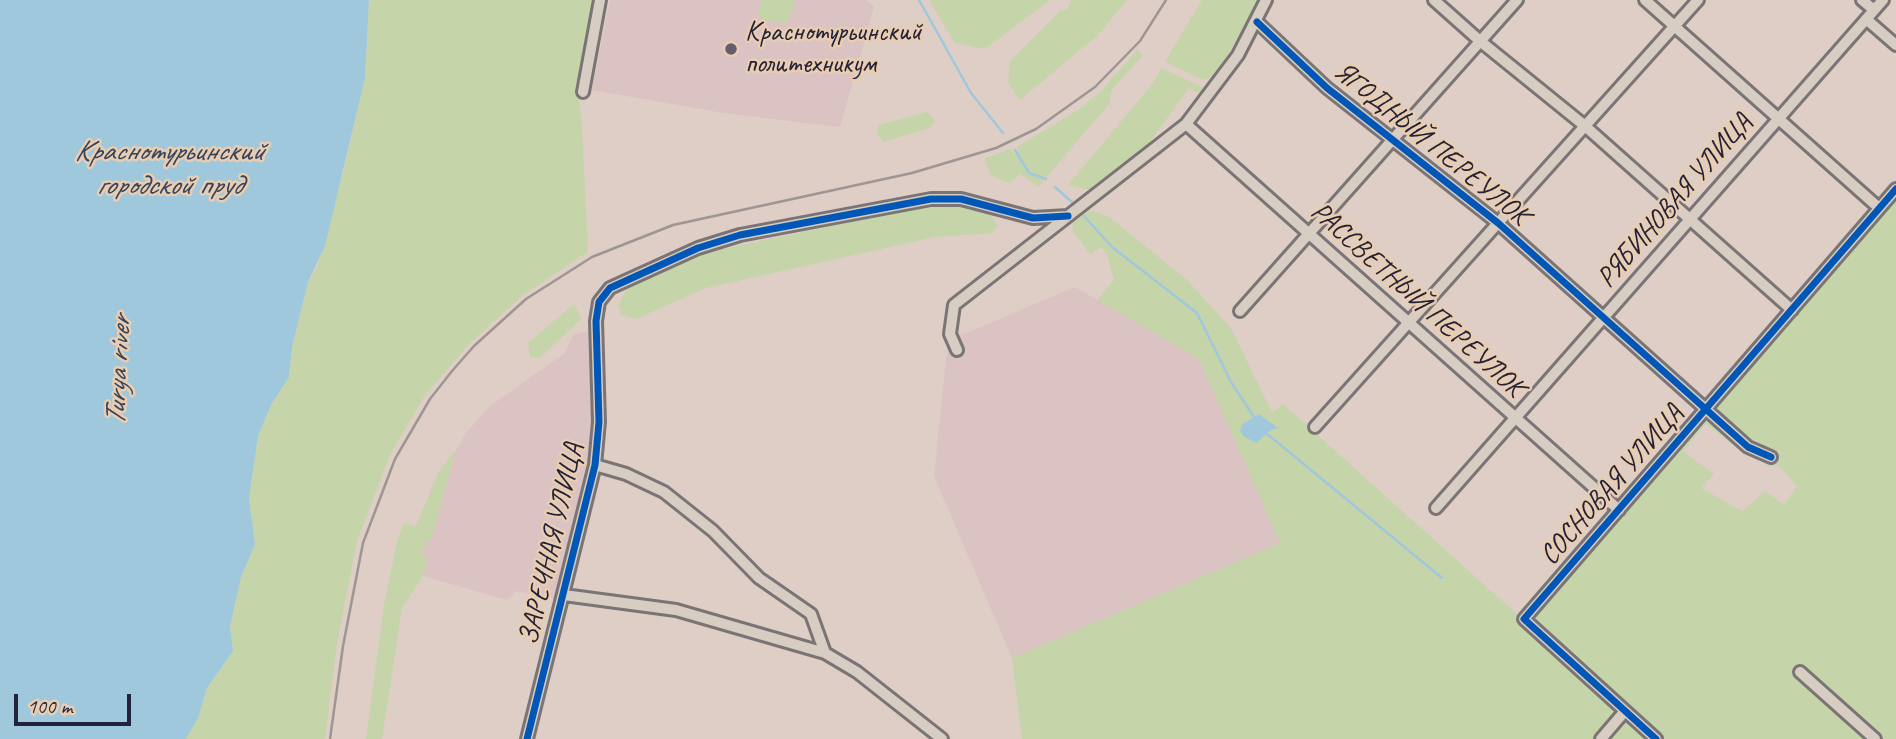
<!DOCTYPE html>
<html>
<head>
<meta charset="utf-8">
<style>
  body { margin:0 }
  #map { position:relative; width:1896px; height:739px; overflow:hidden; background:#decec6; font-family:Caveat,sans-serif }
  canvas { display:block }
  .scale { position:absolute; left:14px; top:694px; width:117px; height:32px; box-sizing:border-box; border:4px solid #22223b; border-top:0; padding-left:9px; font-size:21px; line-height:24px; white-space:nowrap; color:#22223b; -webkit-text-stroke:5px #e9cdb0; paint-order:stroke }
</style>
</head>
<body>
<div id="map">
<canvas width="1896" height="739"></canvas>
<div class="scale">100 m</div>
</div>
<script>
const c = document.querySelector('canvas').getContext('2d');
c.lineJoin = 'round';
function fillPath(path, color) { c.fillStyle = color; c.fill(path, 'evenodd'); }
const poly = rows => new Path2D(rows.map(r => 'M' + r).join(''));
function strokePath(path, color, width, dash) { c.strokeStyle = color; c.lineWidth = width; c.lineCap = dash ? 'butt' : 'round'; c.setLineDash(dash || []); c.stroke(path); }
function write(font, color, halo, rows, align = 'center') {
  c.font = font + ' Caveat,sans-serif'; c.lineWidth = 5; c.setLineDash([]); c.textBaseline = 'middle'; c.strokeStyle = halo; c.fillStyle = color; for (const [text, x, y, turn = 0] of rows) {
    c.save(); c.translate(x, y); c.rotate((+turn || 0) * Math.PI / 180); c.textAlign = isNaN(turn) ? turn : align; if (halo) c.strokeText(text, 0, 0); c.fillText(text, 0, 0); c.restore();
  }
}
fillPath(poly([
  [610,0,866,0,874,7,840,127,724,113,592,90],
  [1075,287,1199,359,1281,543,1012,658,934,476,948,341],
  [593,330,596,423,593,465,557,599,515,591,507,600,423,576,428,557,422,555,426,539,431,540,456,450,467,432,490,406,565,353,573,335]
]), '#dac3c2');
fillPath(poly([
  [369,0,594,0,578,88,582,126,588,252,523,295,471,342,425,395,390,455,357,541,337,644,325,739,186,739,198,718,207,688,233,651,230,626,241,577,255,544,249,498,258,436,271,405,289,377,292,347,308,282,318,265,343,173,365,78],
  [762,0,795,0,788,23,763,21,758,12],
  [929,0,1050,0,985,49,955,43],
  [1071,0,1127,0,1098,35,1020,100,1008,83,1010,61,1061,10,1067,10],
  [1202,0,1259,0,1216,75,1203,80,1165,62],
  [1138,49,1142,56,1111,91,1110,103,1038,187,1021,174,1009,183,992,176,984,159,1010,149,1014,154,1019,151,1017,147,1078,110,1101,91],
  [1161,68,1204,88,1202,94,1189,88,1147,146,1100,184,1089,190,1068,185,1154,82],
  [927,112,935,121,930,128,883,142,877,133,878,125],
  [1896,195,1896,739,1022,739,1012,658,1280,543,1199,359,1097,300,1114,280,1107,254,1102,247,1090,254,1073,231,1072,221,1090,210,1109,217,1187,280,1231,328,1272,413,1283,404,1520,617],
  [1259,414,1272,423,1269,433,1242,424],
  [1706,424,1736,447,1770,467,1778,465,1797,486,1784,505,1765,491,1742,511,1701,488,1714,474,1683,451],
  [940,203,971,207,990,214,998,225,992,233,935,237,706,288,636,319,621,315,618,306,628,286,703,253],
  [574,304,581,319,540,358,530,357,528,343],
  [456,450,431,541,426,540,422,555,428,557,423,576,402,608,382,739,366,739,384,605,397,541,404,523,416,526,439,471]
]), '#c6d4aa');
fillPath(poly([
  [0,0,369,0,365,78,325,246,308,282,292,347,289,377,271,405,258,436,249,498,255,544,241,577,230,626,233,651,207,688,198,718,186,739,0,739],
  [1259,414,1278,428,1271,430,1256,443,1243,436,1240,430,1242,424]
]), '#a0c8dc');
strokePath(poly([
  [919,0,971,93,1003,133],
  [1015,150,1029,173,1046,179],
  [1055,187,1073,203],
  [1084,216,1112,247,1197,313,1231,382,1256,420],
  [1266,433,1442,578]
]), '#a0c8dc', 2.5);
const minor = poly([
  [1434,0,1480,41,1585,126,1792,310],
  [1645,0,1879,208],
  [1862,0,1874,10],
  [1866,19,1896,45],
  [1257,22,1327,88,1498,223,1748,447,1771,457],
  [583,92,600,0],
  [1186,124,1619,510],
  [1240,311,1517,0],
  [957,350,950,334,954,305,1186,124,1238,55,1266,0],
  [1315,427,1698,0],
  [595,465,626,474,664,492,713,531,759,578,811,614,825,653],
  [1436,508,1883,0],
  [564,595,676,610,825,653,857,672,942,739],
  [1800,672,1875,739],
  [527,739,595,465,599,422,596,321,599,302,610,288,698,248,740,235,931,199,961,199,1033,218,1068,216],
  [1601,739,1625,711],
  [1656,739,1524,619,1896,189]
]);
strokePath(minor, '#7b7475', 16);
strokePath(minor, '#d7cdc3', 10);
strokePath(poly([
  [330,739,343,646,363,543,395,459,430,399,452,371,474,346,526,299,592,257,673,225,912,173,996,148,1036,129,1095,87,1140,41,1166,0]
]), '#9d9692', 2.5);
strokePath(poly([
  [1257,22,1327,88,1498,223,1748,447,1771,457],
  [527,739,595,465,599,422,596,321,599,302,610,288,698,248,740,235,931,199,961,199,1033,218,1068,216],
  [1656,739,1524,619,1896,189]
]), '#0057b8', 7);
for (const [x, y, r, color] of [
  [731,49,7,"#645e6c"]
]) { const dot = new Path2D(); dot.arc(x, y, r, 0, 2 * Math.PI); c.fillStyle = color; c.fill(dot); strokePath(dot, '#e9cdb0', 2.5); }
write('28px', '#22223b', '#e9cdb0', [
  ["Краснотурьинский",745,33],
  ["политехникум",745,65]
], 'left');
write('28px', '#22223b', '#e9cdb0', [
  ["ЯГОДНЫЙ ПЕРЕУЛОК",1431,144,39],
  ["РЯБИНОВАЯ УЛИЦА",1675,201,-49],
  ["РАССВЕТНЫЙ ПЕРЕУЛОК",1417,300,42],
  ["СОСНОВАЯ УЛИЦА",1612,485,-49],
  ["ЗАРЕЧНАЯ УЛИЦА",552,544,-77]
]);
write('italic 30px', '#36435d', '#e9cdb0', [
  ["Краснотурьинский",169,152],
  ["городской пруд",169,186],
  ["Turya river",119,371,-87]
]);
</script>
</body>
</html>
